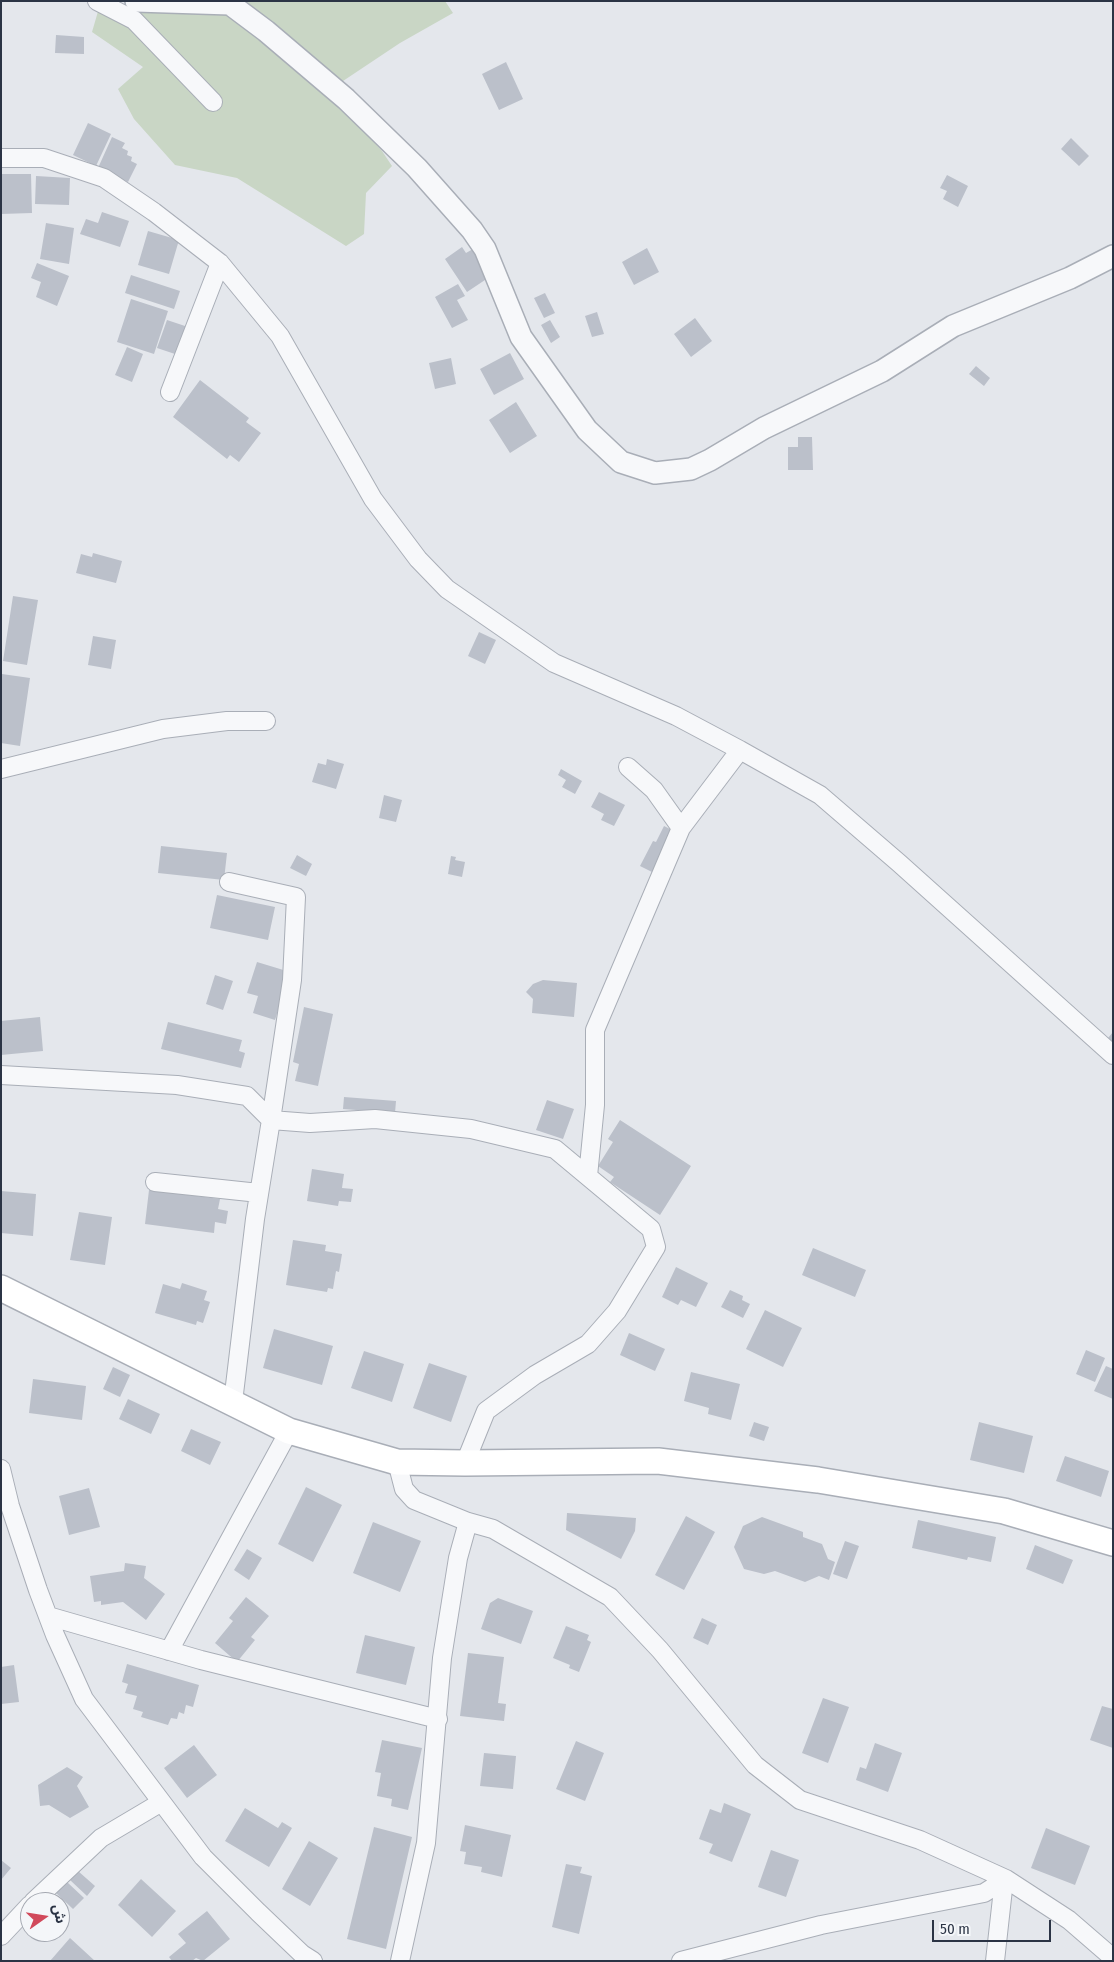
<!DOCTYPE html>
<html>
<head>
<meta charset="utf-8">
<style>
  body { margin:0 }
  #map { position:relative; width:1114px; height:1962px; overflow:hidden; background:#e4e7ec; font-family:"Fira Sans Condensed","Noto Sans Arabic",sans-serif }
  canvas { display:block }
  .frame { position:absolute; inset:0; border:2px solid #2b3445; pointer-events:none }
  .north { position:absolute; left:20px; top:1892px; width:50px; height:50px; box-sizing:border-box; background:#f4f6f9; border:1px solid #a4a8b1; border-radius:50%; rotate:77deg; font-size:14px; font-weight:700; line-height:20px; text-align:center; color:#2b3445 }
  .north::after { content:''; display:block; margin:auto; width:18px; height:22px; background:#d1495b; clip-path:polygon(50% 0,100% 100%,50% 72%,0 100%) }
  .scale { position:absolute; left:932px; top:1920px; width:119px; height:22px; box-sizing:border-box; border:2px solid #2b3445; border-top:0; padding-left:6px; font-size:15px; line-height:18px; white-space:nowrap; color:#2b3445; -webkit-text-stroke:4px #f4f6f9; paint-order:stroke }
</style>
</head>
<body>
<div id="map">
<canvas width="1114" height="1962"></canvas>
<div class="frame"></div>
<div class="north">ش</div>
<div class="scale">50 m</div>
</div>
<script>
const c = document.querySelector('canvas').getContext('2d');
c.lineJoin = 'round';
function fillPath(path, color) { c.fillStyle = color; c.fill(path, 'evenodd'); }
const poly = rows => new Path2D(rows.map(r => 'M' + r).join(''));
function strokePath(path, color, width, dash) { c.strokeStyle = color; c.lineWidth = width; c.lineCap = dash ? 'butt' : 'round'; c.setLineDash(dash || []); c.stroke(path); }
fillPath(poly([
  [245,1,445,1,453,13,400,43,328,91,382,151,392,166,366,193,364,234,346,246,237,178,175,165,134,119,118,89,143,67,92,32,99,8]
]), '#c9d6c5');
fillPath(poly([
  [56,35,84,37,84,54,55,53],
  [506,62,523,99,499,110,482,74],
  [88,123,111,134,96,166,73,155],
  [112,137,125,143,122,148,128,151,127,155,132,157,131,161,137,164,128,182,98,168],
  [1071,138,1089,156,1079,166,1061,149],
  [1,174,31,174,32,213,1,214],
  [947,175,968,186,958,207,943,199,947,191,940,188],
  [36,176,70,178,69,205,35,204],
  [102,212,129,221,120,247,80,234,86,219,98,223],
  [46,223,74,228,69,264,40,259],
  [148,231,179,240,169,274,138,265],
  [462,247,466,253,473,249,491,276,467,292,445,259],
  [647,248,659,272,634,285,622,262],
  [37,263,69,276,57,306,36,297,41,282,31,278],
  [131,275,180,291,174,309,125,293],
  [458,284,465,296,457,300,468,320,452,328,435,297],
  [545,293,555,313,544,318,534,298],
  [131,299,168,311,154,354,117,342],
  [597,312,604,334,592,337,585,316],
  [695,318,712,341,691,357,674,334],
  [167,320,191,328,181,356,157,348],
  [550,320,560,337,551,343,541,325],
  [127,347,143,354,132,382,115,375],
  [510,353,524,379,494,395,480,369],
  [451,358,456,384,435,389,429,363],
  [976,366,990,378,984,386,969,374],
  [200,380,249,418,246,422,261,433,239,462,230,455,227,459,173,417],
  [516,402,537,436,510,453,489,420],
  [798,437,812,437,813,470,788,470,788,447,798,447],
  [93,553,122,561,116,583,76,573,81,554,92,557],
  [13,596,38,600,27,665,3,661],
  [479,632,496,640,485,664,468,656],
  [93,636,116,640,111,669,88,665],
  [2,674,30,678,20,746,1,743],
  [327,759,344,764,336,789,312,782,318,763,326,765],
  [561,769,582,781,575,794,562,787,566,780,558,775],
  [599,792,625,805,614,826,601,820,604,814,591,807],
  [384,795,402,800,396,822,379,818],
  [664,826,672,830,652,872,640,866,653,841,656,842],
  [161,846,227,853,224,880,158,873],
  [297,855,312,864,306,876,290,868],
  [451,856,456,857,455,860,465,862,462,877,448,874],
  [217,895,275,907,268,940,210,928],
  [257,962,290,972,275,1020,253,1013,258,996,247,993],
  [215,975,233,981,223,1010,206,1004],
  [543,980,577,983,574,1017,532,1013,533,999,526,992,533,984],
  [304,1007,333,1014,318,1086,295,1081,299,1064,293,1062],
  [40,1017,43,1051,1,1055,1,1021],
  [168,1022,242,1040,239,1051,245,1053,241,1068,161,1049],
  [1113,1032,1113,1042,1108,1038],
  [344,1097,396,1101,395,1113,343,1109],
  [547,1100,574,1109,563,1139,536,1130],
  [620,1120,691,1166,660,1215,610,1182,614,1177,598,1166,613,1142,608,1139],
  [312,1169,344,1174,342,1188,353,1189,351,1202,339,1201,338,1206,307,1201],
  [149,1190,220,1199,218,1209,228,1211,226,1224,215,1222,214,1233,145,1224],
  [1,1191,36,1194,33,1236,1,1233],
  [79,1212,112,1217,105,1265,70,1260],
  [293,1240,326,1245,325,1251,342,1254,339,1272,336,1271,333,1289,328,1288,327,1292,286,1285],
  [813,1248,866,1270,855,1297,802,1275],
  [676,1267,708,1283,696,1307,681,1300,678,1305,662,1297],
  [182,1283,207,1291,204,1300,210,1302,203,1323,197,1321,196,1325,155,1313,163,1284,180,1289],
  [730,1290,743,1296,742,1300,750,1304,743,1318,721,1307],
  [765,1310,802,1328,783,1367,746,1349],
  [274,1329,333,1346,322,1385,263,1368],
  [629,1333,665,1349,655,1371,620,1355],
  [1086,1350,1105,1358,1095,1382,1076,1374],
  [364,1351,404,1364,392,1402,351,1388],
  [429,1363,467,1376,451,1422,413,1408],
  [1106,1366,1113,1369,1113,1399,1094,1391],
  [113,1367,130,1375,120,1397,103,1389],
  [691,1372,740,1384,731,1420,708,1414,709,1408,684,1401],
  [33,1379,86,1386,82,1420,29,1413],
  [128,1399,160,1414,151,1434,119,1419],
  [754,1422,769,1427,764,1441,749,1436],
  [979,1422,1033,1436,1024,1473,970,1460],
  [191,1429,221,1442,210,1465,181,1451],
  [1065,1456,1109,1471,1101,1497,1056,1481],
  [306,1487,342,1505,313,1562,278,1544],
  [89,1488,100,1527,69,1535,59,1496],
  [567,1513,636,1518,635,1531,621,1559,566,1530],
  [686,1516,715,1532,684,1590,655,1575],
  [762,1517,803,1532,803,1537,822,1544,828,1559,835,1562,829,1580,819,1576,805,1582,775,1571,764,1574,744,1569,734,1547,743,1526],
  [918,1520,996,1537,991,1562,968,1557,967,1560,912,1548],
  [373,1522,421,1541,400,1592,353,1573],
  [845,1541,859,1546,847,1579,833,1574],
  [1035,1545,1073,1560,1063,1584,1026,1569],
  [247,1549,262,1558,249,1580,234,1570],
  [125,1563,146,1566,144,1578,165,1594,146,1620,123,1602,101,1605,101,1601,94,1602,90,1576,124,1571],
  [246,1597,269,1616,251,1637,255,1640,237,1662,215,1643,233,1621,229,1618],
  [498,1598,533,1611,521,1644,481,1629,490,1603],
  [702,1618,717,1625,708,1645,693,1638],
  [566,1626,589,1635,587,1640,591,1642,579,1672,569,1668,570,1665,553,1658],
  [365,1635,415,1647,406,1685,356,1673],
  [468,1653,504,1657,498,1703,506,1704,504,1721,460,1716],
  [127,1664,199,1685,193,1707,186,1705,184,1714,179,1712,177,1719,171,1718,168,1725,141,1717,143,1712,133,1709,137,1696,125,1693,128,1684,122,1682],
  [14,1665,19,1702,1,1704,1,1667],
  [823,1698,849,1707,828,1763,802,1753],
  [1102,1706,1113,1709,1113,1748,1090,1740],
  [382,1740,422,1748,408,1810,391,1806,392,1799,377,1796,381,1773,375,1772],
  [576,1741,604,1753,585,1801,556,1789],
  [875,1743,902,1753,888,1792,856,1780,860,1767,866,1769],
  [194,1745,217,1775,187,1798,164,1768],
  [484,1753,516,1756,513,1789,480,1786],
  [67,1767,83,1777,77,1786,89,1807,70,1818,49,1805,40,1806,38,1785],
  [724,1803,751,1814,732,1862,709,1853,713,1844,699,1839,710,1809,721,1813],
  [245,1808,278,1828,282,1822,292,1828,269,1867,225,1841],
  [465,1825,511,1835,502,1877,481,1872,482,1867,464,1864,466,1852,460,1851],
  [374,1827,412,1837,386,1949,347,1939],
  [1046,1828,1090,1846,1075,1885,1031,1868],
  [309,1841,338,1858,310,1906,282,1889],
  [771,1850,799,1860,786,1897,758,1887],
  [1,1860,11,1868,1,1880],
  [566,1864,582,1867,580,1873,592,1876,579,1934,552,1927],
  [78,1871,95,1886,87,1896,70,1880],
  [141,1879,176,1911,152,1937,118,1905],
  [67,1882,84,1898,73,1909,56,1893],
  [207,1911,230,1939,203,1961,196,1958,192,1961,172,1961,169,1957,186,1943,178,1934],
  [70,1938,95,1961,50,1961]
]), '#bbc0ca');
const minor = poly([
  [97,1,134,20,213,102],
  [1,158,44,158,104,178,154,212,220,263,280,336,373,499,418,559,447,589,554,663,676,716,740,750,681,828,595,1030,595,1105,588,1176],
  [170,392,220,263],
  [740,750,820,795,899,863,1113,1055],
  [628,767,654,790,681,828],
  [1,769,163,729,227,721,266,721],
  [229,882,296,897,292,980,271,1120,310,1123,375,1119,471,1129,555,1149,651,1229,656,1247,617,1311,588,1344,535,1375,486,1411,465,1463],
  [1,1075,177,1085,247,1096,271,1120,255,1219,233,1402],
  [155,1182,259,1193],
  [397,1462,404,1489,414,1500,468,1522,493,1529,610,1597,660,1650,755,1765,800,1800,920,1840,1006,1879,1069,1920,1113,1958],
  [1,1469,10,1506,38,1590,55,1635,84,1699,203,1857,258,1912,302,1954,313,1961],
  [48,1616,201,1660,438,1719],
  [169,1651,289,1431],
  [33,1902,101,1838,160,1803],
  [1,1936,30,1905],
  [400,1961,426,1843,442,1658,458,1558,468,1522],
  [681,1961,821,1925,984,1893,1006,1879],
  [995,1961,1004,1880]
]);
const tertiary = poly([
  [136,1,230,4,266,31,346,99,417,168,472,230,485,249,521,337,587,430,621,462,655,473,691,469,710,460,764,428,882,371,953,326,1070,278,1113,256]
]);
const secondary = poly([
  [1,1288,289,1431,397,1462,465,1463,658,1461,818,1480,1004,1511,1113,1543]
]);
strokePath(minor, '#a9aeb7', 20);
strokePath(tertiary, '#a9aeb7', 24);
strokePath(secondary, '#a9aeb7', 28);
strokePath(minor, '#f7f8fa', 18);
strokePath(tertiary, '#f7f8fa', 21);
strokePath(secondary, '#fff', 25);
</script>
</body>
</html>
